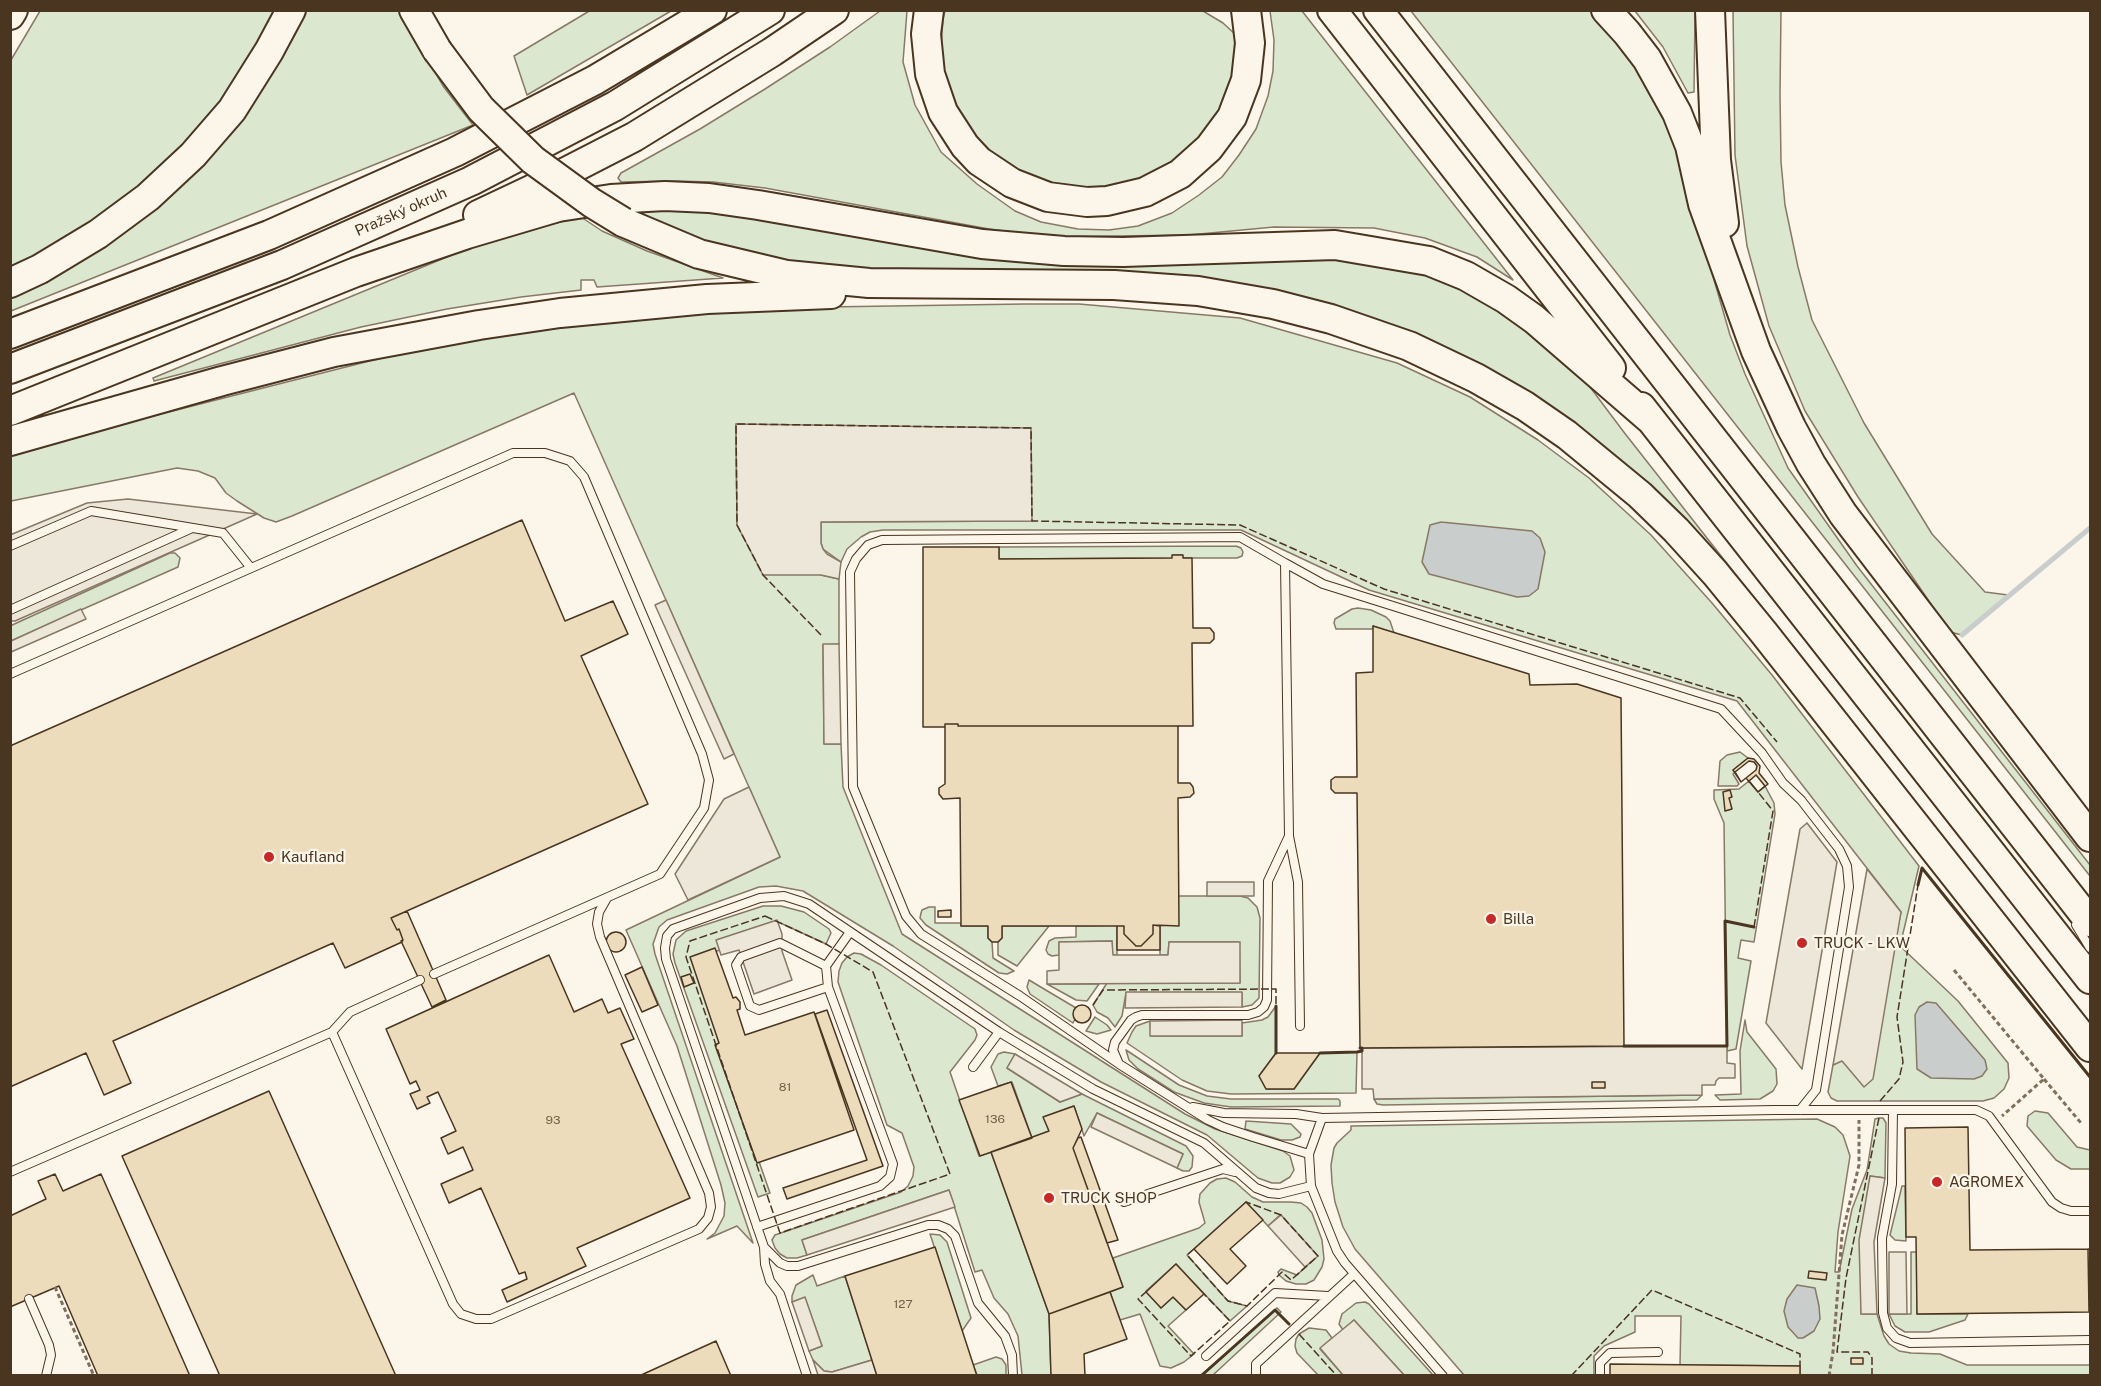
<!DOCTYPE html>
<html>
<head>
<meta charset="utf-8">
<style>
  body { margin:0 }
  #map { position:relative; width:2101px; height:1386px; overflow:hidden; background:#fbf6e9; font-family:"Public Sans",sans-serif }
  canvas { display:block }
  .frame { position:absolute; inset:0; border:12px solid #4a3520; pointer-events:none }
</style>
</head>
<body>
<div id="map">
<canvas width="2101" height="1386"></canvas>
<div class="frame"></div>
</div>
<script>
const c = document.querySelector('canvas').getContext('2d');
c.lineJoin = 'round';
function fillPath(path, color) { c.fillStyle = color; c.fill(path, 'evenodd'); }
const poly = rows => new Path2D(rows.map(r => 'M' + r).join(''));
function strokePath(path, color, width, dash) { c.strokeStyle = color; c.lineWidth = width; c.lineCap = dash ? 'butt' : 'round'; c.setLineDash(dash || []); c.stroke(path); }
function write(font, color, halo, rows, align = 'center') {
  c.font = font + ' "Public Sans",sans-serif'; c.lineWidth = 4.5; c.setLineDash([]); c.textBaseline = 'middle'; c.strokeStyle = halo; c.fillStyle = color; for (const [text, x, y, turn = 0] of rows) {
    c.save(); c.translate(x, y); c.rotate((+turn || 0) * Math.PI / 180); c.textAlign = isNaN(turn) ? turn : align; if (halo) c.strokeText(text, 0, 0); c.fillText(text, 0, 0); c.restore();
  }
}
const green = poly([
  [591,10,671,11,527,95,514,56,591,10],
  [40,11,282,11,197,137,115,209,10,272,11,60,40,11],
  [305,11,400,11,443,86,473,125,11,311,11,297,55,274,111,239,305,11],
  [880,11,907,11,903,62,915,105,941,152,977,184,1015,211,1041,222,1078,229,1109,230,1138,226,1172,213,1199,195,1222,177,1239,155,1256,129,1268,96,1273,71,1274,40,1270,11,1302,11,1513,280,1477,257,1425,238,1374,228,1274,227,1189,235,1047,237,989,229,765,188,713,182,674,181,621,182,618,178,621,173,700,129,765,89,830,47,880,11],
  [945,11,1203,11,1223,23,1236,35,1238,57,1231,92,1189,158,1138,186,1064,194,986,154,953,105,943,74,941,47,943,19,945,11],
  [1411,11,1598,11,1616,29,1675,134,1702,238,1730,335,1745,374,1788,468,1857,566,2090,865,2090,876,1411,11],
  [1635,11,1695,11,1694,92,1688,93,1663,47,1635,11],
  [1733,11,1781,11,1780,94,1781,162,1785,205,1798,267,1812,320,1864,423,1932,534,1985,592,2008,595,1962,635,1950,632,1858,497,1805,411,1769,326,1747,246,1735,155,1733,11],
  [677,206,842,227,1288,254,1417,266,1504,307,1581,375,1623,431,2090,1026,1601,451,1295,303,829,269,730,253,631,211,677,206],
  [581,217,602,231,647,251,723,278,597,287,594,280,581,280,581,290,521,297,447,309,361,327,154,381,153,378,459,252,515,233,581,217],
  [1025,304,1079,304,1240,318,1397,363,1470,397,1538,440,1589,478,1651,535,1712,603,1772,675,1919,866,1900,946,1958,1001,2008,1063,2009,1078,2004,1089,1994,1098,1983,1101,1837,1101,1831,1098,1828,1092,1833,1065,1842,1060,1864,1086,1901,912,1737,701,1369,590,1241,530,883,530,870,532,861,537,847,549,841,562,823,549,821,543,821,522,1031,521,736,424,737,525,821,575,839,579,839,644,823,645,824,744,841,744,843,787,902,934,1185,1114,1215,1129,1283,1151,1290,1156,1294,1170,1290,1177,1280,1183,1272,1183,1258,1178,1207,1135,1101,1082,1014,1030,893,946,803,891,776,886,759,887,667,920,659,927,653,944,655,954,753,1243,737,1226,707,1239,715,1233,724,1216,725,1203,721,1185,677,1046,626,930,780,857,574,393,292,516,276,522,264,518,237,501,226,493,215,478,198,471,177,468,11,501,11,452,401,353,507,333,618,319,825,307,1025,304],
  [1236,546,1241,548,1243,552,1242,556,1237,558,1183,558,1182,555,1173,555,1172,558,999,559,999,547,1236,546],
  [170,553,175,553,180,558,178,567,11,641,10,626,170,553],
  [1358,608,1371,610,1386,617,1390,621,1394,633,1373,626,1373,629,1336,629,1334,623,1335,619,1352,609,1358,608],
  [1740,752,1748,758,1733,770,1735,772,1733,774,1739,784,1737,786,1718,786,1720,761,1727,755,1740,752],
  [1749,781,1758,792,1765,786,1774,803,1775,814,1754,942,1741,940,1738,958,1751,961,1736,1049,1727,1051,1724,823,1714,799,1714,790,1739,789,1749,781],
  [1179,896,1240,896,1248,898,1257,907,1260,918,1259,998,1252,1005,1242,1007,1242,993,1126,993,1122,1016,1115,1027,1108,1018,1097,1012,1093,1005,1107,983,1240,983,1239,942,1169,942,1168,955,1160,955,1160,925,1179,896],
  [763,906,781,906,804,912,829,929,831,933,826,944,776,921,717,940,720,950,694,959,722,1046,719,1047,770,1193,758,1197,675,963,673,954,676,940,686,931,763,906],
  [929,907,935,907,935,923,961,923,961,926,988,926,988,938,992,942,993,958,1014,971,1007,974,999,973,926,925,920,918,921,913,922,910,929,907],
  [1117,925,1117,955,1112,955,1112,941,1059,942,1059,955,1052,956,1048,954,1046,950,1049,941,1055,938,1076,937,1076,926,1117,925],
  [1002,926,1049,926,1017,966,998,955,998,942,1002,938,1002,926],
  [854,953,861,954,881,965,975,1029,977,1035,975,1040,950,1072,979,1156,991,1152,1049,1314,1051,1375,1022,1375,1018,1336,1008,1314,994,1298,982,1270,975,1272,949,1190,802,1240,807,1255,797,1258,787,1258,780,1254,775,1248,772,1240,775,1235,901,1192,908,1186,913,1176,914,1167,902,1133,887,1125,838,982,839,971,842,963,847,957,854,953],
  [1029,980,1076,1008,1074,1013,1075,1019,1073,1023,1030,994,1027,987,1029,980],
  [1047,984,1099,984,1087,1001,1076,1000,1047,984],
  [1276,1006,1276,1053,1259,1076,1266,1089,1294,1089,1320,1053,1357,1052,1356,1093,1231,1094,1207,1091,1182,1080,1127,1043,1132,1032,1136,1026,1150,1021,1151,1036,1242,1036,1242,1023,1262,1020,1268,1017,1276,1006],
  [1095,1017,1107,1025,1111,1030,1097,1034,1086,1031,1095,1017],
  [1745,1020,1747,1032,1776,1069,1777,1084,1773,1091,1760,1099,1720,1100,1715,1095,1741,1094,1740,1051,1745,1020],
  [1126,1050,1179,1085,1207,1096,1231,1099,1338,1099,1340,1101,1340,1106,1231,1107,1204,1103,1174,1092,1138,1069,1129,1060,1126,1050],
  [1004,1052,1015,1054,1007,1068,1060,1102,1082,1094,1186,1146,1193,1156,1192,1167,1189,1171,1183,1171,1177,1168,1183,1154,1097,1113,1084,1136,1074,1106,1044,1117,1049,1131,1032,1138,1012,1082,998,1086,991,1067,998,1054,1004,1052],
  [1702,1095,1697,1100,1383,1105,1377,1104,1374,1099,1702,1095],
  [2035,1111,2048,1113,2077,1147,2090,1150,2090,1169,2071,1169,2056,1160,2027,1126,2028,1116,2035,1111],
  [1879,1118,1883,1118,1886,1123,1885,1175,1885,1178,1870,1176,1861,1314,1877,1314,1884,1336,1889,1344,1899,1351,1911,1353,1940,1354,1967,1365,2090,1365,2090,1375,1800,1376,1800,1366,1680,1365,1681,1316,1635,1316,1635,1332,1604,1346,1594,1356,1594,1375,1464,1375,1355,1249,1343,1227,1335,1202,1332,1183,1331,1165,1334,1148,1337,1143,1351,1130,1351,1126,1817,1119,1835,1127,1843,1135,1850,1156,1838,1232,1835,1272,1839,1272,1852,1209,1867,1170,1875,1119,1879,1118],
  [1246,1121,1291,1124,1301,1134,1300,1137,1292,1140,1281,1140,1245,1129,1246,1121],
  [1226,1178,1235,1182,1252,1197,1263,1202,1291,1202,1301,1203,1307,1207,1312,1213,1322,1240,1324,1259,1322,1267,1314,1280,1306,1284,1296,1284,1286,1281,1279,1275,1278,1272,1281,1269,1297,1275,1317,1256,1280,1215,1268,1226,1246,1202,1187,1255,1228,1301,1247,1306,1230,1321,1176,1264,1146,1291,1161,1308,1173,1297,1186,1310,1168,1326,1194,1354,1184,1362,1171,1368,1160,1366,1140,1314,1120,1320,1110,1292,1123,1287,1113,1258,1199,1228,1205,1223,1199,1202,1200,1194,1210,1183,1217,1179,1226,1178],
  [1902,1186,1905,1186,1906,1241,1895,1240,1890,1235,1902,1186],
  [930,1234,940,1235,947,1242,971,1318,962,1331,930,1234],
  [1911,1252,1917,1252,1917,1314,1968,1314,1965,1320,1929,1332,1905,1332,1895,1326,1889,1314,1911,1314,1911,1252],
  [813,1275,817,1286,845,1276,872,1360,832,1372,824,1371,813,1360,809,1351,822,1346,805,1298,792,1302,792,1296,796,1285,813,1275],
  [1365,1302,1369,1304,1433,1375,1404,1375,1354,1320,1343,1330,1339,1324,1342,1314,1356,1303,1365,1302],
  [1277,1308,1281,1312,1213,1375,1201,1375,1277,1308],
  [1309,1328,1326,1330,1332,1338,1320,1349,1343,1375,1318,1375,1297,1353,1295,1346,1296,1339,1299,1334,1309,1328],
  [996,1357,1002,1359,1006,1365,1006,1375,977,1375,973,1365,996,1357]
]);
fillPath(green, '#dce7d0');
strokePath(green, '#887966', 1.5);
const parking = poly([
  [736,424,1031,428,1032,521,821,522,821,543,823,549,827,554,841,562,839,579,821,575,763,575,737,525,736,424],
  [128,499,257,514,15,621,11,621,10,535,87,503,128,499],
  [666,600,734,754,724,759,655,605,666,600],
  [81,609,86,619,11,652,11,641,81,609],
  [823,644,839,644,841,744,824,744,823,644],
  [749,787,780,857,688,900,675,874,724,799,749,787],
  [1807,823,1837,862,1802,1069,1766,1023,1800,829,1807,823],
  [1867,869,1901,912,1873,1079,1864,1087,1842,1061,1833,1065,1867,869],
  [1207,882,1254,882,1254,896,1207,896,1207,882],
  [777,920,782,934,782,951,792,980,754,994,739,950,721,955,716,940,777,920],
  [1112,941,1113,955,1168,955,1169,942,1240,942,1240,983,1047,984,1047,971,1059,970,1059,942,1112,941],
  [1126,992,1242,992,1242,1007,1125,1008,1126,992],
  [1242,1020,1242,1036,1150,1036,1150,1021,1242,1020],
  [1727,1046,1727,1063,1735,1064,1735,1078,1719,1078,1716,1081,1715,1085,1702,1085,1702,1095,1374,1099,1373,1089,1362,1089,1362,1048,1727,1046],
  [1015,1054,1082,1094,1060,1102,1007,1068,1015,1054],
  [1097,1113,1183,1154,1177,1168,1091,1127,1097,1113],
  [1870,1176,1885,1178,1874,1242,1877,1314,1861,1314,1859,1240,1870,1176],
  [949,1190,955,1207,807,1255,802,1240,949,1190],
  [1281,1215,1318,1256,1305,1267,1268,1226,1281,1215],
  [1889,1252,1906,1252,1907,1314,1889,1314,1889,1252],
  [805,1297,822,1346,809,1351,792,1302,805,1297],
  [1354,1320,1404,1375,1343,1375,1320,1348,1354,1320],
  [813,1360,824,1371,832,1372,872,1360,877,1375,818,1375,813,1360]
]);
fillPath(parking, '#ede7d9');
strokePath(parking, '#887966', 1.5);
const water = poly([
  [1441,522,1532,531,1540,538,1545,552,1538,589,1529,596,1517,597,1429,574,1422,562,1430,525,1441,522],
  [1927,1002,1936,1003,1985,1060,1987,1069,1982,1076,1974,1079,1931,1078,1917,1069,1915,1015,1919,1007,1927,1002],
  [1797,1285,1815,1288,1819,1306,1820,1319,1814,1331,1803,1338,1798,1338,1788,1327,1784,1311,1787,1299,1797,1285]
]);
fillPath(water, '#c9cecd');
strokePath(water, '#887966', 1.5);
strokePath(poly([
  [1962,635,2090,528]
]), '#c9cecd', 5);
const building = poly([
  [522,520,565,621,613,601,628,634,581,656,648,804,391,918,397,930,399,929,403,940,402,942,345,968,333,943,113,1041,131,1083,104,1095,86,1053,10,1087,10,746,522,520],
  [923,547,999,547,999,559,1172,558,1172,555,1183,555,1183,558,1192,558,1193,628,1210,628,1214,633,1214,639,1210,643,1192,643,1193,726,958,726,958,724,945,724,945,727,923,727,923,547],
  [1373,626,1529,674,1530,685,1577,684,1621,698,1624,1046,1360,1048,1357,793,1335,793,1331,789,1331,780,1335,777,1357,777,1356,673,1373,672,1373,626],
  [945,724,958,724,958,726,1178,726,1178,783,1190,783,1193,787,1194,793,1190,797,1178,798,1179,926,1153,925,1153,934,1141,946,1136,946,1124,934,1124,926,1002,926,1002,938,998,942,992,942,988,938,988,926,961,926,960,798,943,799,939,794,939,788,945,784,945,724],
  [1748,758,1754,759,1760,766,1759,773,1768,784,1758,792,1746,778,1741,782,1733,770,1748,758],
  [1749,761,1754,762,1757,766,1756,770,1741,782,1735,772,1749,761],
  [1756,775,1765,786,1758,792,1749,781,1756,775],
  [1730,790,1732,797,1729,798,1732,809,1725,811,1723,792,1730,790],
  [951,910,951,917,938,917,938,911,951,910],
  [407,911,446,1000,432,1007,401,941,403,940,399,929,397,930,391,918,407,911],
  [1153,925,1160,926,1160,950,1117,950,1117,926,1124,926,1124,934,1136,946,1141,946,1153,934,1153,925],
  '606 942a10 10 0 1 1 20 0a10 10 0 1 1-20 0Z',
  [715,948,733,998,736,997,740,1002,740,1009,737,1010,745,1035,814,1012,854,1130,757,1163,715,1045,719,1043,690,957,715,948],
  [549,955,574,1012,602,999,608,1013,620,1008,634,1039,621,1044,690,1198,577,1248,586,1266,507,1302,502,1290,527,1279,525,1272,519,1274,481,1188,449,1203,441,1184,473,1170,463,1147,448,1154,441,1138,456,1131,438,1092,427,1097,430,1103,417,1109,410,1094,420,1090,416,1081,410,1084,386,1029,549,955],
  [642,967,658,1005,642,1012,625,975,642,967],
  [690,974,694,983,684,987,681,977,690,974],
  '1073 1014a9 9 0 1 1 18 0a9 9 0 1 1-18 0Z',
  [827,1010,883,1166,787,1199,783,1188,867,1160,815,1014,827,1010],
  [1276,1053,1320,1053,1294,1089,1266,1089,1259,1076,1276,1053],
  [1011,1082,1032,1138,980,1156,959,1100,1011,1082],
  [1592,1082,1605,1082,1605,1088,1592,1088,1592,1082],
  [269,1091,396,1376,220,1376,122,1156,269,1091],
  [1074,1106,1082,1129,1073,1148,1123,1287,1049,1314,991,1152,1049,1131,1043,1117,1074,1106],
  [1968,1127,1970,1250,2088,1249,2089,1312,1917,1314,1916,1237,1906,1237,1905,1128,1968,1127],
  [1081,1137,1118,1240,1107,1243,1073,1148,1078,1138,1081,1137],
  [55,1174,63,1191,101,1174,190,1376,98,1376,59,1286,10,1307,10,1216,46,1199,38,1181,55,1174],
  [1246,1202,1263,1220,1230,1249,1246,1266,1227,1284,1194,1249,1246,1202],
  [935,1247,977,1376,877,1376,845,1276,935,1247],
  [2088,1249,2090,1249,2090,1312,2089,1312,2088,1249],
  [1176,1264,1204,1294,1186,1310,1173,1297,1161,1308,1146,1292,1176,1264],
  [1809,1271,1827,1273,1826,1280,1808,1278,1809,1271],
  [1110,1292,1127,1339,1084,1354,1085,1376,1051,1376,1049,1314,1110,1292],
  [716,1341,731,1376,639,1376,716,1341],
  [1851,1358,1863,1358,1863,1364,1851,1364,1851,1358],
  [1610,1364,1800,1366,1800,1376,1610,1376,1610,1364]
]);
fillPath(building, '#ecdcbc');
strokePath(building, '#4a3520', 1.5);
const lane = poly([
  [10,546,91,511,223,533,251,568],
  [1285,563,1323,584,1721,709,1762,753,1783,783,1801,800,1839,849,1847,866,1849,887,1816,1090,1800,1110],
  [10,610,190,529],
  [10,674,513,453,545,453,570,461,584,477,702,754,709,780,704,808,660,874,434,974],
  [1289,836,1298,882,1300,1026],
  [2076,925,2090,948],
  [826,966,780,943,741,957,736,965,750,1006,759,1010,828,987],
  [332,1032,453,1304,461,1314,476,1319,491,1319,699,1229,708,1218,711,1207,709,1193,600,937,597,924,599,912,607,898],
  [1119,1064,1113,1050,1115,1042,1131,1020,1136,1017,1142,1015,1248,1015,1258,1012,1264,1007,1267,1000,1268,881,1289,836,1285,563,1240,537,882,540,868,545,856,559,850,572,853,787,906,916,921,934,1020,996,1119,1064,1208,1120,1223,1127,1253,1137,1309,1154],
  [973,1067,999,1032],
  [1193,1107,1224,1113,1296,1114,1322,1118,1775,1110,1976,1110,1989,1116,2052,1202,2061,1208,2071,1211,2090,1211],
  [1893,1110,1892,1184,1882,1238,1883,1313,1887,1328,1896,1338,1910,1343,2090,1340],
  [1322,1118,1309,1154,1311,1186,1337,1251,1345,1263,1443,1376],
  [10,1172,332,1032,350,1012,420,980],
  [1124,1202,1223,1169,1235,1172],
  [757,1227,880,1186,890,1177,893,1164,828,987,826,966,850,932],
  [764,1247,780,1263,787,1266,798,1266,928,1225,938,1225,948,1229,955,1236,978,1303,1005,1336,1012,1355,1013,1376],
  [29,1299,49,1345,51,1355,46,1376],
  [1206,1356,1275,1293,1328,1296],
  [807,1376,780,1294,770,1281,765,1264,764,1247,666,959,665,948,667,936,673,929,760,898,784,896,809,904,999,1032,1093,1089,1204,1143,1256,1188,1269,1193,1279,1194,1311,1186],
  [1256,1376,1256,1364,1354,1274],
  [1600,1376,1600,1363,1610,1353,1658,1352]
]);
const highway = poly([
  [414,10,437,50],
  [929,10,926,34,930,74,943,112,965,146,979,161,1012,183,1048,197,1087,202,1107,201,1145,192,1180,174,1209,148,1232,117,1246,80,1250,43,1246,10],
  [1332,10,1611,368],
  [1378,10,2090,922],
  [1606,10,1627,33,1647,59,1677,113,1690,146,1703,204,1756,351,1791,427,1811,464,1843,514,2090,837],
  [1710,10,1716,160,1724,223],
  [10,15,13,10],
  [478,215,531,190,634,137,772,52,834,10],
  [623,222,699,254,787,275,869,283,1114,285,1198,291,1273,304,1331,319,1409,346,1476,378,1525,406,1567,435,1640,495,1676,530,1715,573,1764,633,2090,1047],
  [10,283,40,269,98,234,148,197,193,155,232,110,269,51,291,10],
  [10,334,269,235,455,152,595,80,712,10],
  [10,369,282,265,471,181,615,106,770,10],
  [1641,407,2090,979],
  [10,411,356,272,467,234,558,207,611,199,665,196,709,198,758,205,982,244,1064,251,1123,252,1335,245,1429,261,1466,276,1506,299,1534,319,1652,421],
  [10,441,222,381,334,352,479,325,560,313,707,299,831,294]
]);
strokePath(lane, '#4a3520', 10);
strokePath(highway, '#4a3520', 32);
strokePath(poly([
  [1954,970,2044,1079,2002,1116],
  [2044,1079,2081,1123],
  [55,1287,94,1376],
  [1829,1376,1833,1352,1842,1235,1859,1165,1859,1120]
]), '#7f6f5c', 3, [4.5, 3]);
strokePath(lane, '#fbf6e9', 8);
strokePath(highway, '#fbf6e9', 28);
const highwayBridge = poly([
  [437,50,481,109,533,160,592,203,623,222]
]);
strokePath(highwayBridge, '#4a3520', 32, []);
strokePath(highwayBridge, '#fbf6e9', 28);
strokePath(poly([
  [821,635,763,575,737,525,736,424,1031,428,1032,521,1240,525,1384,589,1740,698,1777,742],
  [765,916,826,944,873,972,950,1174,780,1233,686,957,690,941,765,916],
  [1754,927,1773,811,1758,792],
  [1093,1005,1103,990,1276,989,1276,1006],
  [1880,1101,1899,1079,1903,1062,1897,1017,1918,885],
  [1194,1249,1187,1255,1228,1301,1247,1306,1282,1272,1291,1280,1318,1256,1281,1215,1246,1202],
  [1147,1291,1138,1299,1191,1356,1230,1321,1204,1294],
  [1299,1334,1337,1376],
  [1571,1376,1652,1290,1800,1354,1800,1366],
  [1872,1376,1872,1358,1868,1352,1837,1352,1846,1278,1879,1118],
  [2007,1376,2090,1375]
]), '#4a3520', 1.5, [8, 3]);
strokePath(poly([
  [1918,885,1922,868,2090,1077],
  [1624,1046,1727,1046,1725,921,1754,927],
  [1276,1053,1276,1006],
  [1320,1053,1357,1052,1362,1051,1362,1048,1360,1048],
  [1201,1376,1275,1310,1289,1324]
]), '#4a3520', 3);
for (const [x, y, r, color] of [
  [269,857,6,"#c62828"],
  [1491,919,6,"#c62828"],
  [1802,943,6,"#c62828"],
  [1937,1182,6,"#c62828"],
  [1049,1198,6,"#c62828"]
]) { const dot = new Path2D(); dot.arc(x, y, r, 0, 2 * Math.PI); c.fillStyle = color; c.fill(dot); strokePath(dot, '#fbf6e9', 2); }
write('12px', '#725f47', null, [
  ["81",785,1087],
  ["136",995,1119],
  ["93",553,1120],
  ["127",903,1304]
]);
write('15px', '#4a3520', '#fbf6e9', [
  ["Pražský okruh",401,212,-24]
]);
write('15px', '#4a3520', '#fbf6e9', [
  ["Kaufland",281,857],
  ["Billa",1503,919],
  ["TRUCK - LKW",1814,943],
  ["AGROMEX",1949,1182],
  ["TRUCK SHOP",1061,1198]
], 'left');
</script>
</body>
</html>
